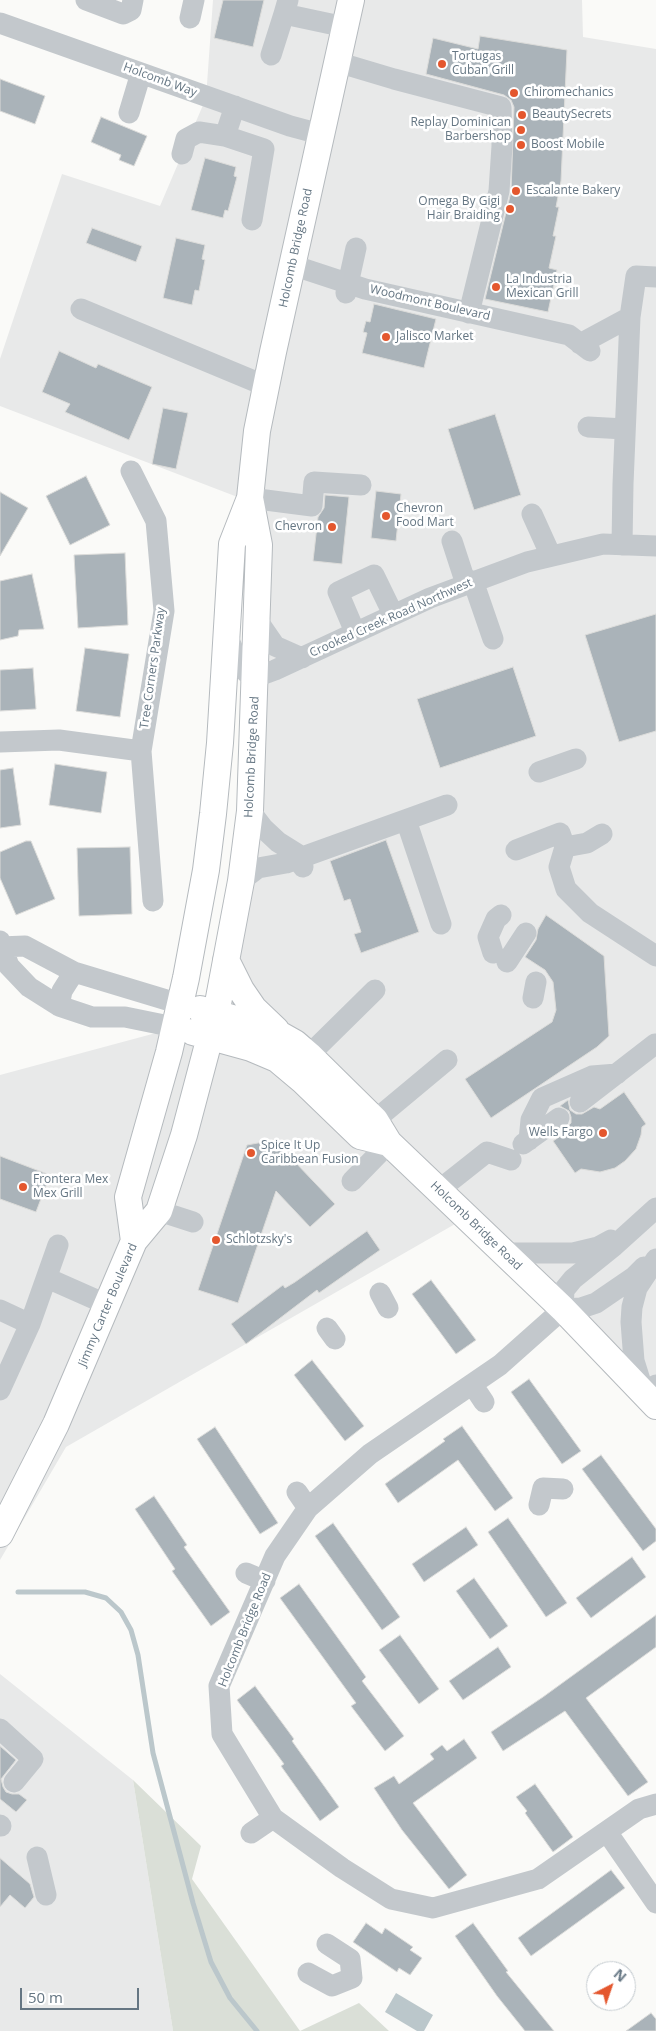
<!DOCTYPE html>
<html>
<head>
<meta charset="utf-8">
<style>
  body { margin:0 }
  #map { position:relative; width:656px; height:2031px; overflow:hidden; background:#fafaf8; font-family:"Open Sans",sans-serif }
  canvas { display:block }
  .north { position:absolute; left:586px; top:1961px; width:50px; height:50px; box-sizing:border-box; background:#fff; border:1px solid #c1c8cd; border-radius:50%; rotate:41deg; font-size:14px; font-weight:700; line-height:20px; text-align:center; color:#657683 }
  .north::after { content:''; display:block; margin:auto; width:18px; height:22px; background:#e4572e; clip-path:polygon(50% 0,100% 100%,50% 72%,0 100%) }
  .scale { position:absolute; left:20px; top:1988px; width:119px; height:22px; box-sizing:border-box; border:2px solid #657683; border-top:0; padding-left:6px; font-size:15px; line-height:18px; white-space:nowrap; color:#657683; -webkit-text-stroke:4px #fff; paint-order:stroke }
</style>
</head>
<body>
<div id="map">
<canvas width="656" height="2031"></canvas>
<div class="north">N</div>
<div class="scale">50 m</div>
</div>
<script>
const c = document.querySelector('canvas').getContext('2d');
c.lineJoin = 'round';
function fillPath(path, color) { c.fillStyle = color; c.fill(path, 'evenodd'); }
const poly = rows => new Path2D(rows.map(r => 'M' + r).join(''));
function strokePath(path, color, width, dash) { c.strokeStyle = color; c.lineWidth = width; c.lineCap = dash ? 'butt' : 'round'; c.setLineDash(dash || []); c.stroke(path); }
function write(font, color, halo, rows, align = 'center') {
  c.font = font + ' "Open Sans",sans-serif'; c.lineWidth = 5; c.setLineDash([]); c.textBaseline = 'middle'; c.strokeStyle = halo; c.fillStyle = color; for (const [text, x, y, turn = 0] of rows) {
    c.save(); c.translate(x, y); c.rotate((+turn || 0) * Math.PI / 180); c.textAlign = isNaN(turn) ? turn : align; if (halo) c.strokeText(text, 0, 0); c.fillText(text, 0, 0); c.restore();
  }
}
fillPath(poly([
  [213,0,582,0,583,37,656,49,656,1390,476,1212,66,1447,0,1560,0,1075,219,1016,238,868,261,506,0,406,0,359,62,174,160,206,206,98],
  [0,1674,133,1780,173,2031,0,2031]
]), '#e8e9e9');
fillPath(poly([
  [133,1780,201,1846,192,1879,300,2031,359,2003,389,2031,173,2031]
]), '#dadfd7');
fillPath(poly([
  [396,1993,433,2015,424,2031,417,2031,385,2012]
]), '#bbc7cb');
strokePath(poly([
  [18,1592,85,1592,106,1598,121,1612,131,1630,138,1655,153,1753,193,1903,211,1962,230,1998,257,2031]
]), '#bbc7cb', 5);
const building = poly([
  [223,0,264,0,253,47,214,38,223,0],
  [480,36,567,50,561,181,556,207,559,207,553,236,556,236,549,268,557,270,548,312,485,299,511,192,514,107,511,100,504,95,426,74,433,38,478,49,480,36],
  [0,79,45,96,35,124,0,111,0,79],
  [101,117,147,136,134,166,119,160,121,155,91,142,101,117],
  [205,158,236,167,234,176,237,177,228,211,225,210,223,218,191,210,205,158],
  [92,228,142,246,136,262,86,243,92,228],
  [176,238,205,245,202,259,205,260,199,291,195,290,192,305,163,298,176,238],
  [374,304,436,319,424,368,362,353,367,333,363,332,366,321,370,322,374,304],
  [59,351,96,368,98,364,152,387,129,440,65,412,70,404,42,392,59,351],
  [163,408,188,413,176,469,152,464,163,408],
  [495,414,521,495,474,510,448,429,495,414],
  [86,476,110,525,70,545,46,496,86,476],
  [376,491,401,494,396,541,371,538,376,491],
  [0,492,28,508,0,556,0,492],
  [325,495,349,497,342,564,313,561,318,517,324,508,325,495],
  [125,553,128,625,78,628,74,555,125,553],
  [32,574,44,629,19,630,18,636,0,640,0,581,32,574],
  [656,614,656,731,619,742,585,635,656,614],
  [85,648,129,654,120,717,76,711,85,648],
  [513,667,536,736,440,768,417,699,513,667],
  [33,668,36,709,0,711,0,670,33,668],
  [55,764,107,772,101,813,49,805,55,764],
  [13,768,21,825,0,828,0,770,13,768],
  [386,840,419,932,361,953,354,934,361,932,350,899,344,901,330,861,386,840],
  [26,841,31,841,55,899,16,915,0,878,0,852,26,841],
  [130,847,132,914,79,916,77,848,130,847],
  [546,915,604,956,609,1036,597,1047,491,1118,465,1079,552,1022,556,1010,553,982,545,970,525,957,536,940,538,929,546,915],
  [624,1092,646,1124,642,1127,641,1135,636,1149,625,1161,615,1168,600,1172,581,1169,575,1173,553,1141,568,1131,566,1128,571,1123,571,1117,569,1111,560,1106,568,1100,570,1110,576,1114,582,1114,594,1107,600,1109,624,1092],
  [274,1140,335,1204,310,1227,276,1191,238,1303,198,1290,247,1145,274,1140],
  [0,1156,50,1175,36,1212,0,1199,0,1156],
  [367,1231,380,1250,319,1293,317,1290,246,1344,231,1324,283,1285,285,1288,295,1282,367,1231],
  [431,1280,476,1340,456,1354,412,1294,431,1280],
  [312,1360,364,1426,345,1441,294,1375,312,1360],
  [529,1379,581,1451,562,1464,511,1392,529,1379],
  [462,1426,513,1498,495,1511,458,1460,398,1503,385,1484,445,1441,443,1439,462,1426],
  [215,1427,278,1523,260,1534,197,1439,215,1427],
  [601,1455,656,1529,656,1541,643,1551,582,1469,601,1455],
  [154,1496,187,1545,184,1547,230,1612,211,1626,172,1571,175,1569,135,1509,154,1496],
  [508,1518,567,1603,546,1617,488,1532,508,1518],
  [333,1523,400,1617,382,1630,315,1536,333,1523],
  [466,1527,478,1545,424,1582,412,1564,466,1527],
  [632,1557,646,1577,591,1618,576,1598,632,1557],
  [474,1578,508,1626,490,1639,456,1591,474,1578],
  [299,1584,366,1677,362,1681,404,1736,385,1751,351,1706,356,1703,280,1598,299,1584],
  [656,1615,656,1647,586,1698,648,1782,628,1796,565,1711,503,1751,491,1732,543,1697,656,1615],
  [400,1635,439,1689,419,1704,379,1650,400,1635],
  [498,1647,511,1667,463,1700,449,1681,498,1647],
  [255,1686,294,1739,292,1741,339,1807,320,1821,281,1766,284,1764,237,1700,255,1686],
  [464,1739,477,1758,413,1803,467,1875,449,1889,402,1830,374,1788,394,1776,399,1784,434,1759,430,1754,442,1745,447,1751,464,1739],
  [0,1746,16,1760,1,1779,3,1787,6,1792,12,1794,19,1794,27,1800,16,1812,0,1799,0,1746],
  [535,1784,573,1837,553,1852,525,1813,527,1811,516,1797,535,1784],
  [0,1858,30,1884,34,1897,25,1908,10,1895,0,1907,0,1858],
  [611,1870,625,1888,531,1956,518,1938,611,1870],
  [366,1923,382,1934,385,1928,413,1947,410,1950,422,1958,410,1975,399,1968,397,1972,353,1942,366,1923],
  [473,1923,508,1971,506,1972,554,2031,525,2031,497,1996,455,1936,473,1923],
  [651,2013,656,2019,656,2031,626,2031,651,2013]
]);
fillPath(building, '#aab3b9');
strokePath(building, '#dcdcda', 1);
const major = poly([
  [226,960,241,990,254,1009,276,1030],
  [200,1009,243,1021,279,1034,295,1043,309,1055,375,1120,389,1143,563,1309,656,1406],
  [193,1032,251,1048,277,1059,302,1080,360,1136,389,1143],
  [134,1241,128,1197,169,1052,186,978,206,870,213,814,220,743,232,544,250,498,257,431,273,352,351,0],
  [0,1534,56,1424,134,1241,159,1211,184,1135,216,1014,241,881,250,811,259,545,250,498]
]);
strokePath(major, '#b5babe', 28);
strokePath(poly([
  [86,0,123,14,131,10,133,0],
  [288,0,284,14,345,27],
  [190,18,194,0],
  [0,23,290,126,320,134],
  [271,55,284,14],
  [337,62,394,79,501,107,502,146,499,191,469,313],
  [235,106,225,136,264,149,252,220],
  [129,113,141,73],
  [182,154,186,139,199,132,225,136],
  [292,265,365,289,569,335,590,351],
  [346,293,356,248],
  [81,309,266,386],
  [580,344,630,317],
  [588,427,625,429],
  [131,471,156,521,164,611,141,751],
  [250,498,312,506,314,482,361,485],
  [532,514,551,556],
  [452,541,466,584],
  [622,545,623,484,630,317,636,276,656,277],
  [473,581,493,639],
  [257,620,275,646,302,658],
  [355,632,338,592,374,575,393,614],
  [227,635,239,664,247,673,256,677,275,670,430,598,527,562,603,544,656,546],
  [0,742,59,740,141,751,153,901],
  [539,772,576,759],
  [250,811,263,828,278,842,302,857,303,867],
  [406,820,441,924],
  [565,847,587,843,602,834],
  [516,850,560,833,565,847,559,867,566,889,590,913,656,956],
  [241,881,258,868,286,863,447,805],
  [0,941,9,966,29,987,59,1006,92,1017,125,1017,174,1027],
  [0,947,25,946,74,972,180,1004],
  [493,953,488,937,496,919,501,915],
  [507,962,526,933],
  [533,998,536,982],
  [59,1006,62,991,74,972],
  [309,1055,375,990],
  [580,1102,655,1044],
  [375,1120,447,1060],
  [529,1140,531,1120,542,1098,592,1076,617,1074],
  [523,1144,559,1118],
  [352,1181,389,1143],
  [439,1190,487,1152,511,1160],
  [159,1211,193,1222],
  [504,1253,573,1253,598,1247,611,1240],
  [656,1259,637,1288,632,1307,631,1322,634,1361,644,1393,656,1385],
  [47,1278,108,1305],
  [380,1293,388,1308],
  [563,1309,500,1365,370,1454,308,1508,275,1556,219,1686,222,1734,273,1818,342,1868,391,1899,433,1908,538,1879,639,1809,656,1804],
  [563,1309,564,1290,573,1279,614,1246,656,1208],
  [563,1309,581,1308,596,1303,634,1277,644,1267],
  [0,1310,30,1324],
  [327,1328,335,1339],
  [472,1384,484,1402],
  [0,1390,30,1324,58,1245],
  [297,1492,308,1508],
  [539,1505,543,1488,563,1489],
  [246,1573,265,1581],
  [0,1729,33,1759,14,1782],
  [0,1825,1,1826],
  [607,1832,656,1903],
  [251,1833,273,1818],
  [37,1857,46,1895],
  [308,1973,332,1986,352,1978,350,1959,327,1944]
]), '#c3c8cc', 21);
strokePath(major, '#fff', 26);
for (const [x, y, r, color] of [
  [442,64,5,"#e4572e"],
  [514,93,5,"#e4572e"],
  [522,115,5,"#e4572e"],
  [521,130,5,"#e4572e"],
  [521,145,5,"#e4572e"],
  [516,191,5,"#e4572e"],
  [510,209,5,"#e4572e"],
  [496,287,5,"#e4572e"],
  [386,337,5,"#e4572e"],
  [386,516,5,"#e4572e"],
  [332,527,5,"#e4572e"],
  [603,1133,5,"#e4572e"],
  [251,1153,5,"#e4572e"],
  [23,1187,5,"#e4572e"],
  [216,1240,5,"#e4572e"]
]) { const dot = new Path2D(); dot.arc(x, y, r, 0, 2 * Math.PI); c.fillStyle = color; c.fill(dot); strokePath(dot, '#fff', 2); }
write('12px', '#657683', '#fff', [
  ["Tortugas",452,57],
  ["Cuban Grill",452,71],
  ["Chiromechanics",524,93],
  ["BeautySecrets",532,115],
  ["Replay Dominican",511,123,"right"],
  ["Barbershop",511,137,"right"],
  ["Boost Mobile",531,145],
  ["Escalante Bakery",526,191],
  ["Omega By Gigi",500,202,"right"],
  ["Hair Braiding",500,216,"right"],
  ["La Industria",506,280],
  ["Mexican Grill",506,294],
  ["Jalisco Market",396,337],
  ["Chevron",396,509],
  ["Food Mart",396,523],
  ["Chevron",322,527,"right"],
  ["Wells Fargo",593,1133,"right"],
  ["Spice It Up",261,1146],
  ["Caribbean Fusion",261,1160],
  ["Frontera Mex",33,1180],
  ["Mex Grill",33,1194],
  ["Schlotzsky's",226,1240]
], 'left');
write('12px', '#657683', '#fff', [
  ["Holcomb Way",160,80,20],
  ["Holcomb Bridge Road",296,248,-78],
  ["Woodmont Boulevard",430,303,13],
  ["Crooked Creek Road Northwest",391,618,-24],
  ["Tree Corners Parkway",153,668,-82],
  ["Holcomb Bridge Road",252,757,-87],
  ["Holcomb Bridge Road",476,1226,44],
  ["Jimmy Carter Boulevard",108,1305,-67],
  ["Holcomb Bridge Road",245,1630,-68]
]);
</script>
</body>
</html>
